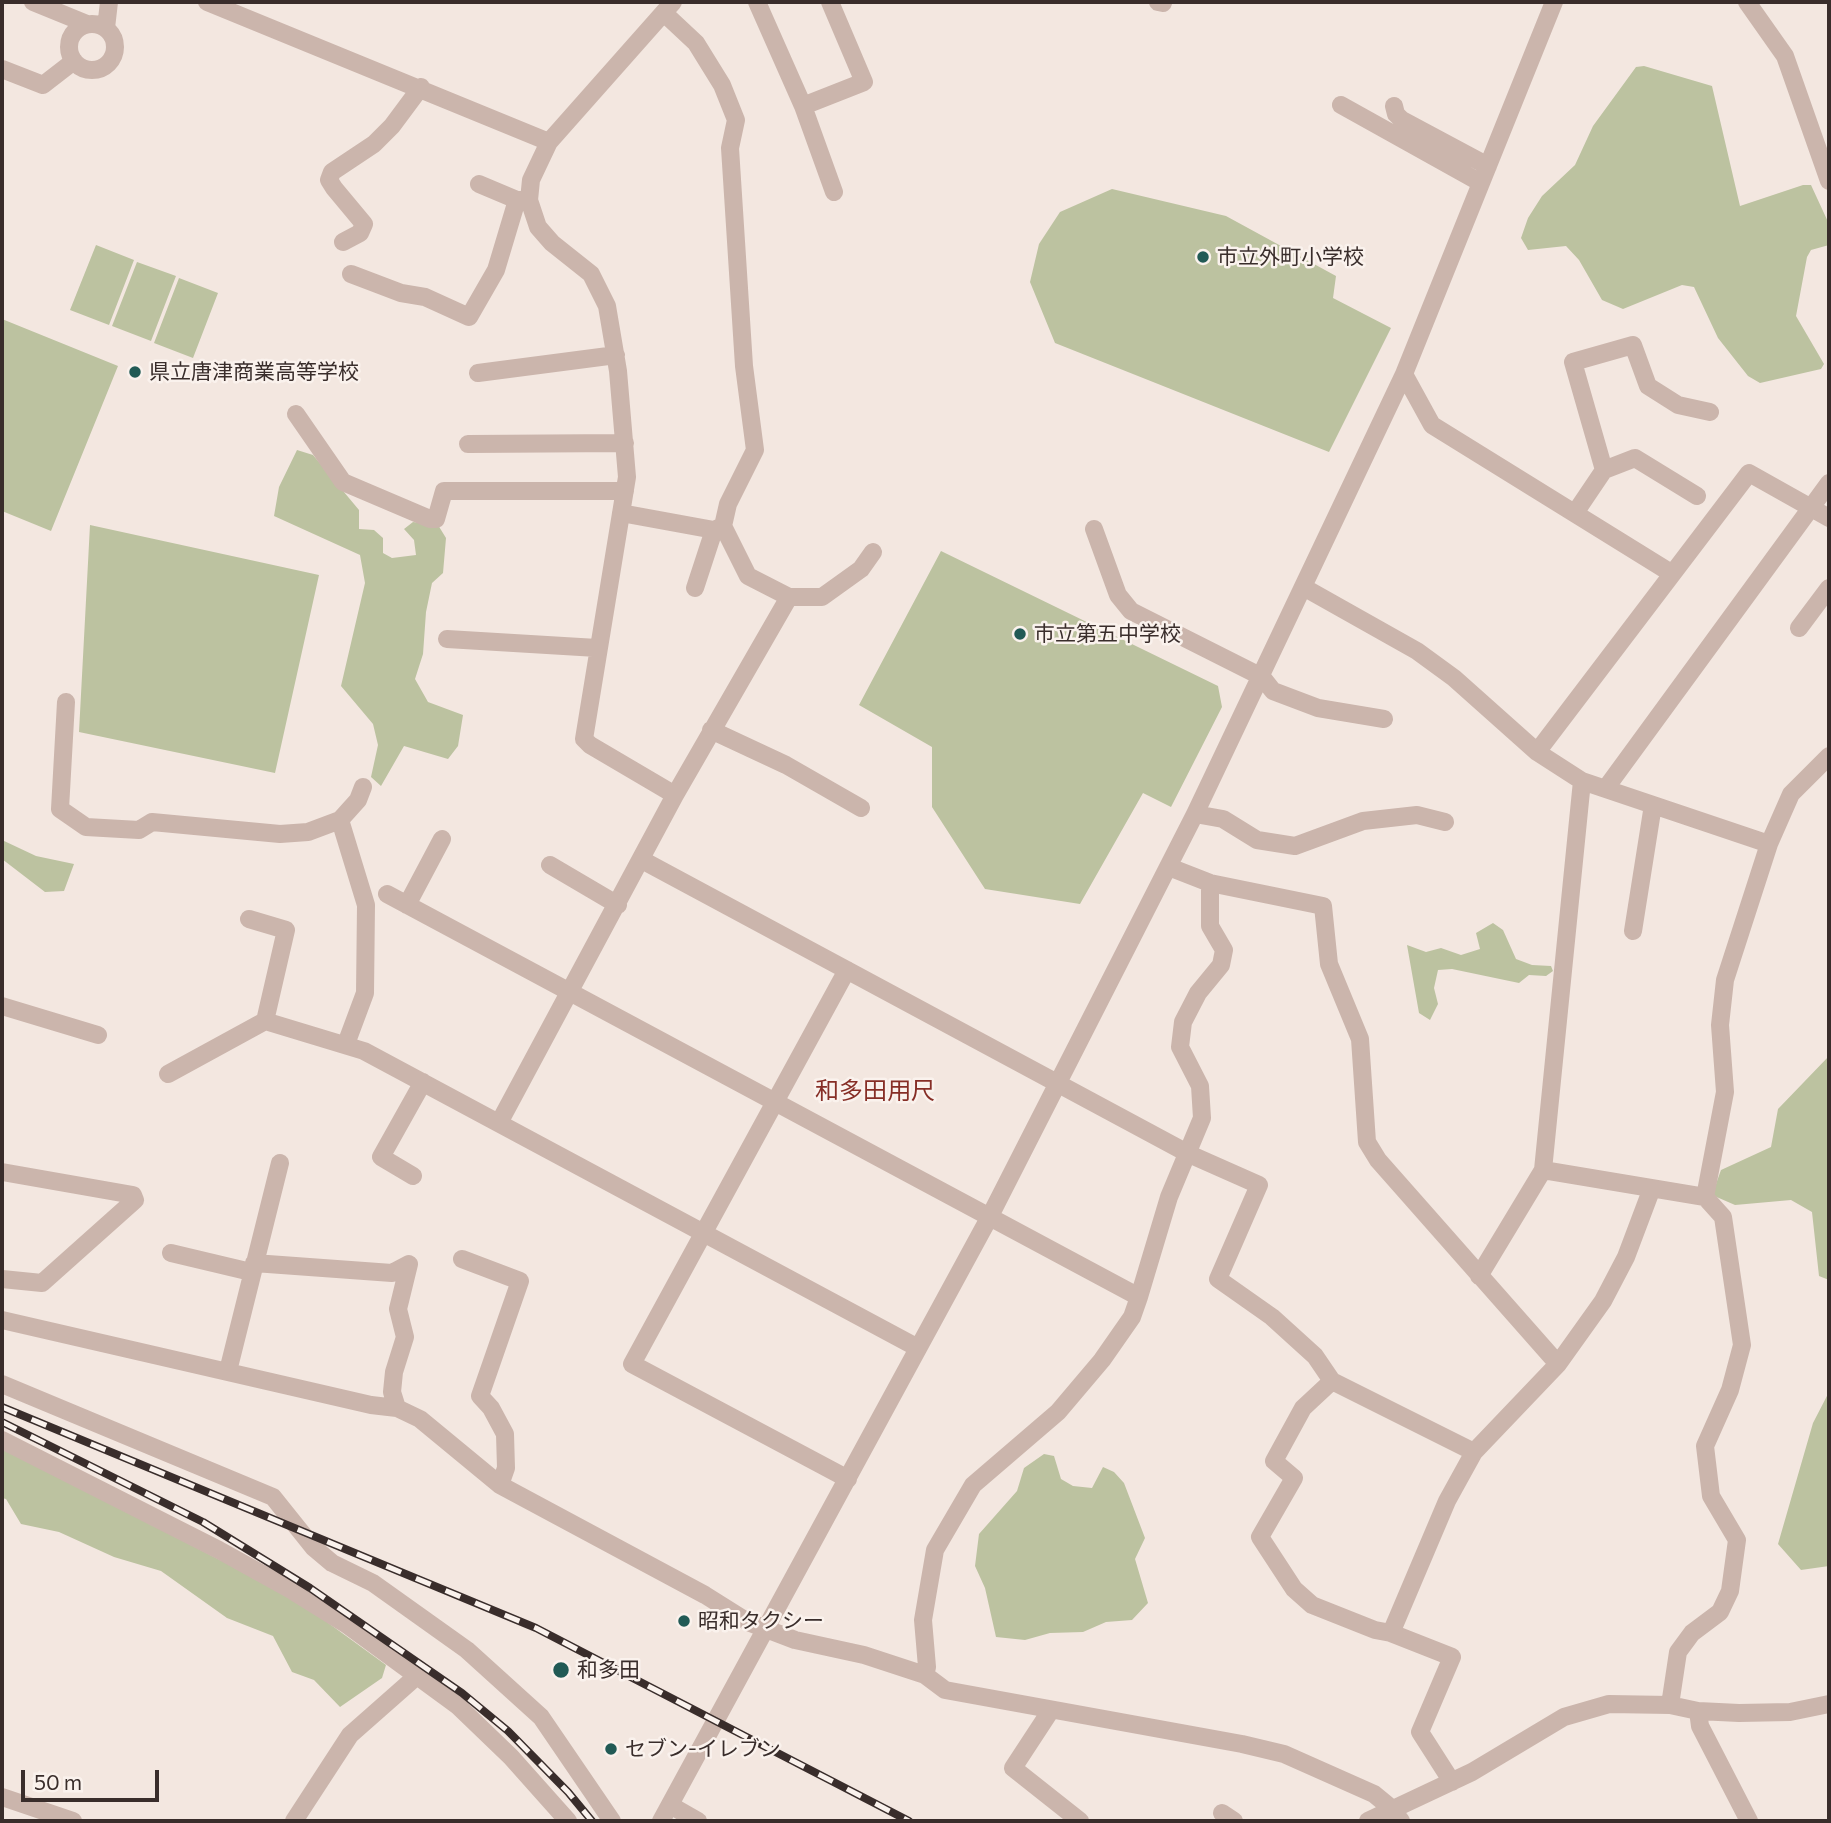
<!DOCTYPE html>
<html>
<head>
<meta charset="utf-8">
<style>
  body { margin:0 }
  #map { position:relative; width:1831px; height:1823px; overflow:hidden; background:#f3e7e0; font-family:Commissioner,sans-serif }
  canvas { display:block }
  .frame { position:absolute; inset:0; border:4px solid #392d2b; pointer-events:none }
  .scale { position:absolute; left:21px; top:1770px; width:138px; height:32px; box-sizing:border-box; border:4px solid #392d2b; border-top:0; padding-left:9px; font-size:21px; line-height:24px; white-space:nowrap; color:#392d2b; -webkit-text-stroke:5px #faf2ed; paint-order:stroke }
</style>
</head>
<body>
<div id="map">
<canvas width="1831" height="1823"></canvas>
<div class="frame"></div>
<div class="scale">50 m</div>
</div>
<script>
const c = document.querySelector('canvas').getContext('2d');
c.lineJoin = 'round';
function fillPath(path, color) { c.fillStyle = color; c.fill(path, 'evenodd'); }
const poly = rows => new Path2D(rows.map(r => 'M' + r).join(''));
function strokePath(path, color, width, dash) { c.strokeStyle = color; c.lineWidth = width; c.lineCap = dash ? 'butt' : 'round'; c.setLineDash(dash || []); c.stroke(path); }
function write(font, color, halo, rows, align = 'center') {
  c.font = font + ' Commissioner,"Noto Sans JP",sans-serif'; c.lineWidth = 5; c.setLineDash([]); c.textBaseline = 'middle'; c.strokeStyle = halo; c.fillStyle = color; for (const [text, x, y, turn = 0] of rows) {
    c.save(); c.translate(x, y); c.rotate((+turn || 0) * Math.PI / 180); c.textAlign = isNaN(turn) ? turn : align; if (halo) c.strokeText(text, 0, 0); c.fillText(text, 0, 0); c.restore();
  }
}
fillPath(poly([
  [1644,66,1712,86,1740,206,1803,185,1811,185,1829,224,1829,245,1811,250,1807,257,1796,316,1824,364,1821,369,1760,383,1748,376,1718,338,1694,287,1682,285,1623,309,1602,300,1579,260,1566,246,1528,250,1521,238,1528,218,1542,196,1575,165,1593,126,1636,67],
  [1112,189,1226,216,1336,276,1333,298,1391,328,1329,452,1055,343,1030,282,1039,244,1060,212],
  [96,245,134,260,109,325,70,310],
  [137,262,176,276,151,341,112,326],
  [179,278,218,293,193,358,154,343],
  [2,319,118,366,51,531,2,511],
  [297,450,313,455,359,510,359,529,374,530,383,538,383,553,392,558,416,555,414,540,404,529,413,522,438,525,446,538,443,573,432,583,426,612,423,654,415,679,428,702,463,715,458,746,448,759,404,746,381,786,371,777,378,745,373,724,341,686,365,583,360,555,274,516,279,487],
  [90,525,319,575,275,773,79,732],
  [941,551,1218,686,1222,707,1171,807,1143,793,1080,904,985,889,932,807,932,747,859,705],
  [2,840,36,856,74,864,64,891,45,892,2,859],
  [1493,923,1503,930,1516,959,1532,965,1551,966,1553,971,1546,976,1529,975,1519,983,1452,969,1438,970,1434,988,1438,1004,1430,1020,1419,1013,1407,945,1426,952,1441,948,1461,955,1480,949,1476,933],
  [1829,1056,1829,1280,1819,1276,1812,1212,1791,1200,1735,1205,1712,1195,1721,1170,1771,1147,1778,1109],
  [1829,1392,1829,1566,1801,1570,1778,1544,1813,1423],
  [2,1448,294,1598,386,1665,382,1678,340,1707,314,1680,292,1672,273,1636,227,1618,161,1571,114,1557,59,1532,21,1524,6,1499,2,1498],
  [1044,1454,1054,1456,1061,1479,1073,1486,1092,1488,1103,1467,1114,1472,1124,1483,1145,1538,1135,1559,1148,1603,1132,1620,1106,1622,1083,1632,1050,1633,1025,1640,996,1637,985,1588,975,1566,979,1534,1017,1491,1024,1468]
]), '#bcc2a0');
strokePath(poly([
  [33,2,87,24],
  [207,2,549,142,673,2],
  [757,2,803,106,834,192],
  [1158,2,1163,3],
  [1747,2,1785,56,1829,181],
  [665,14,696,43,722,85,736,120,730,148,744,366,755,450,728,504,723,526,714,530,695,588],
  '69 47a23 23 0 1 1 46 0a23 23 0 1 1-46 0Z',
  [106,28,109,2],
  [2,69,43,85,74,61],
  [1341,105,1481,183],
  [803,106,864,82,830,2],
  [1394,106,1396,114,1402,120,1488,166],
  [549,142,531,180,529,200,538,227,552,243,591,274,607,306,618,371,627,477,584,739,590,745,675,795],
  [479,184,517,200,529,200],
  [343,242,360,233,364,224,334,188,329,180,332,172,374,144,392,126,421,87],
  [351,274,401,293,425,297,469,317,496,270,517,200],
  [478,373,616,355],
  [1404,374,1432,425,1671,573],
  [296,414,343,482,430,519,436,519,444,491,625,491],
  [468,444,625,443],
  [1604,470,1635,458,1697,496],
  [621,513,714,530],
  [1575,513,1604,470,1573,362,1633,345,1648,386,1678,405,1710,412],
  [723,526,748,576,789,597,822,597,861,569,873,552],
  [1094,529,1118,595,1131,611,1262,677,1273,691,1318,708,1384,719],
  [1305,588,1417,651,1454,678,1537,752,1582,781,1769,844],
  [1799,628,1829,588],
  [447,639,597,648],
  [66,702,60,809,86,827,139,830,152,822,280,834,308,832,340,820,358,800,363,787],
  [711,730,786,765,861,808],
  [1537,752,1749,473,1829,518],
  [1582,781,1543,1170,1705,1197,1723,1217,1742,1345,1730,1390,1705,1446,1711,1496,1737,1540,1730,1591,1720,1612,1692,1633,1678,1652,1670,1705],
  [1606,788,1829,483],
  [1195,814,1223,819,1257,840,1295,846,1363,821,1417,815,1445,822],
  [340,820,366,905,365,993,346,1044],
  [642,860,1189,1154,1259,1185,1218,1279,1272,1317,1315,1356,1332,1381,1474,1452,1447,1501,1391,1633,1452,1657,1420,1732,1452,1782],
  [550,865,618,905],
  [1169,867,1210,883,1323,906,1329,964,1360,1039,1367,1142,1378,1160,1558,1364],
  [387,894,1139,1297],
  [407,905,442,839],
  [1633,931,1653,805],
  [847,970,632,1364,848,1479],
  [2,1006,98,1035],
  [265,1021,364,1051,918,1348],
  [168,1074,265,1021,286,930,249,919],
  [499,1123,675,795,789,597],
  [2,1172,133,1195,135,1200,42,1283,2,1279],
  [413,1176,381,1157,423,1082],
  [1705,1197,1725,1092,1720,1025,1725,980,1769,844,1791,794,1829,756],
  [171,1253,251,1272],
  [462,1259,520,1281,480,1396,491,1408,505,1434,506,1468,500,1485],
  [254,1263,392,1273,409,1264,398,1309,405,1337,394,1372,392,1392,397,1408],
  [1479,1276,1543,1170],
  [2,1320,371,1405,397,1408,420,1419,500,1485,705,1595,748,1622,795,1640,864,1655,925,1675,945,1690,1242,1744,1284,1754,1374,1794,1391,1808,1401,1821],
  [228,1371,280,1163],
  [1332,1381,1303,1408,1274,1461,1294,1478,1260,1537,1294,1589,1312,1605,1375,1630,1391,1633],
  [2,1384,273,1497,313,1547,332,1563,373,1583,467,1650,541,1717,612,1821],
  [2,1440,219,1550,293,1591,346,1624,458,1706,511,1757,568,1821],
  [1474,1452,1558,1364,1603,1301,1626,1257,1652,1188],
  [925,1675,927,1667,923,1620,935,1550,973,1485,1058,1412,1102,1360,1132,1317,1139,1297,1169,1197,1202,1118,1200,1086,1180,1047,1183,1022,1198,993,1221,965,1224,950,1210,926,1210,883],
  [1051,1710,1013,1768,1080,1821],
  [1698,1711,1700,1726,1749,1821],
  [2,1797,73,1821],
  [670,1805,698,1821],
  [1222,1813,1234,1821],
  [294,1821,350,1735,418,1675],
  [661,1821,989,1218,1195,814,1404,374,1554,2],
  [1368,1821,1472,1772,1564,1717,1609,1704,1670,1705,1698,1711,1739,1713,1790,1712,1829,1704]
]), '#cbb5ac', 18);
const rail = poly([
  [2,1407,536,1628,909,1821],
  [2,1422,203,1522,310,1588,462,1693,508,1731,568,1792,592,1821]
]);
strokePath(rail, '#392d2b', 8);
strokePath(rail, '#faf2ed', 5, [16]);
for (const [x, y, r, color] of [
  [1203,257,7,"#215a55"],
  [135,372,7,"#215a55"],
  [1020,634,7,"#215a55"],
  [684,1621,7,"#215a55"],
  [561,1670,9,"#215a55"],
  [611,1749,7,"#215a55"]
]) { const dot = new Path2D(); dot.arc(x, y, r, 0, 2 * Math.PI); c.fillStyle = color; c.fill(dot); strokePath(dot, '#faf2ed', 2.5); }
write('21px', '#392d2b', '#faf2ed', [
  ["市立外町小学校",1217,257],
  ["県立唐津商業高等学校",149,372],
  ["市立第五中学校",1034,634],
  ["昭和タクシー",698,1621],
  ["和多田",577,1670],
  ["セブン-イレブン",625,1749]
], 'left');
write('24px', '#862e26', '#faf2ed', [
  ["和多田用尺",875,1091]
]);
</script>
</body>
</html>
